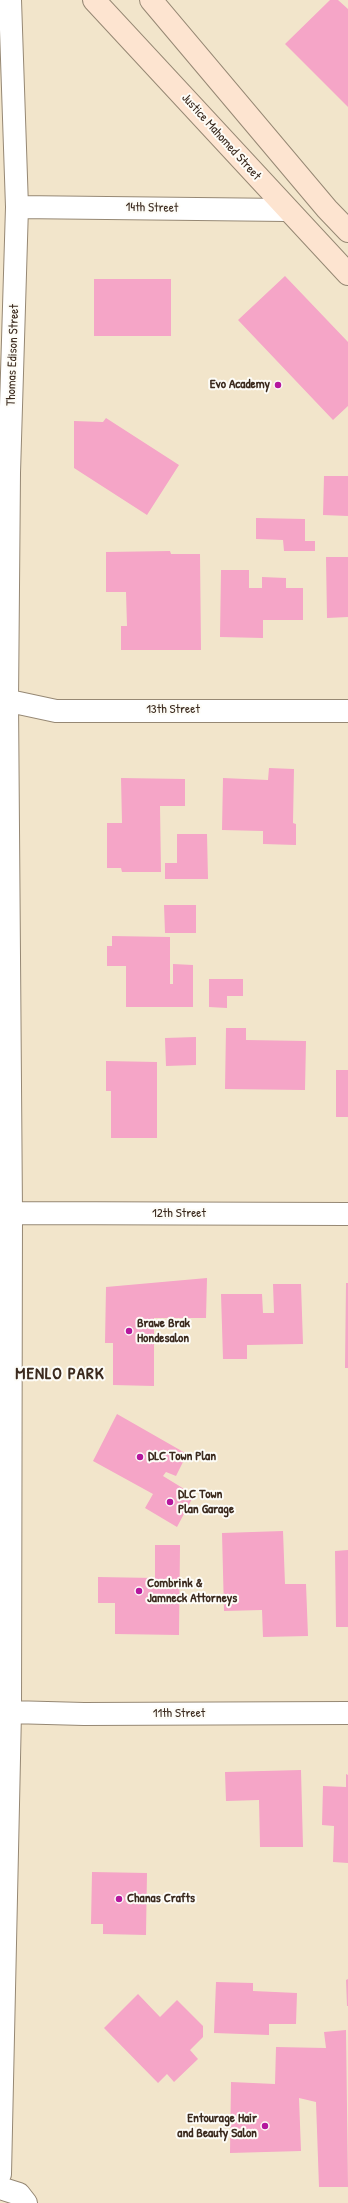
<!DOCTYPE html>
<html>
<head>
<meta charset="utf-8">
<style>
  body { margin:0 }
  canvas { display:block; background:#f2e5cb }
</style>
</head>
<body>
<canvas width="348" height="2203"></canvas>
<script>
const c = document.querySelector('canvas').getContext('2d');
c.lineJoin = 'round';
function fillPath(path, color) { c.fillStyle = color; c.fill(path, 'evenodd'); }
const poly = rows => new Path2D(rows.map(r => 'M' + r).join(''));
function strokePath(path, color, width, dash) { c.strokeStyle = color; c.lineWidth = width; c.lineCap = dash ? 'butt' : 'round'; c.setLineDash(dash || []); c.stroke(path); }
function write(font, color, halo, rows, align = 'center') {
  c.font = font + ' "Patrick Hand",sans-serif'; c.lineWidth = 4; c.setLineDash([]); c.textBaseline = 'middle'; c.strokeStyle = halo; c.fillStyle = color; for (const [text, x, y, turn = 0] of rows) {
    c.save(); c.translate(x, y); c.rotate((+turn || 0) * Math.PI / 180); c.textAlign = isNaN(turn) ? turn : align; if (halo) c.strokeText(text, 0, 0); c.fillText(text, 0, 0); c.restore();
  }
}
fillPath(poly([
  [330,0,338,0,348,9,348,107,285,44],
  [285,276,348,342,348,406,333,420,238,320],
  [94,279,171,279,171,336,94,336],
  [106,418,179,465,147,515,74,468,74,421,103,422],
  [324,476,348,476,348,516,323,515],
  [256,518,305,519,305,541,315,541,315,551,284,551,283,540,256,539],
  [170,551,171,554,200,554,201,650,121,650,121,626,127,626,126,592,106,592,106,552],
  [326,557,348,557,348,617,327,618],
  [221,570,249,570,249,588,262,588,262,577,286,578,286,588,303,588,303,620,263,620,263,638,220,637],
  [269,768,294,769,293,823,296,824,296,845,263,844,263,831,222,830,223,778,268,780],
  [121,778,185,779,185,806,160,806,161,872,122,872,121,868,107,868,107,823,122,823],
  [177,834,207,834,208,879,165,879,165,863,177,863],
  [164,905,196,905,196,933,165,933],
  [112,936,170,937,170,984,173,984,173,964,193,965,193,1007,126,1007,126,966,107,966,107,946,112,946],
  [209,979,243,979,243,996,227,996,227,1008,209,1007],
  [226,1028,246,1028,246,1040,306,1041,305,1090,225,1089],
  [196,1037,196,1065,166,1066,165,1038],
  [106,1061,157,1062,157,1138,111,1138,111,1091,106,1091],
  [336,1070,348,1070,348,1117,336,1117],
  [207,1278,206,1318,154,1318,154,1386,113,1385,113,1343,105,1343,106,1287],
  [346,1283,348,1283,348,1368,345,1368],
  [273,1284,301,1284,303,1344,247,1345,247,1359,223,1359,221,1294,262,1294,263,1313,274,1313],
  [117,1414,187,1454,176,1476,166,1472,163,1476,194,1495,177,1527,145,1508,153,1494,93,1461],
  [283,1531,285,1584,306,1584,308,1636,263,1637,262,1610,224,1611,222,1533],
  [155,1545,180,1545,179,1635,115,1634,115,1603,98,1603,98,1577,155,1578],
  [348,1550,348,1627,336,1627,335,1551],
  [301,1770,303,1847,260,1847,259,1800,226,1801,225,1772],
  [346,1774,348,1775,348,1863,333,1862,334,1826,322,1825,323,1786,346,1787],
  [92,1872,147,1873,146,1935,103,1934,103,1924,91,1924],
  [348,1979,348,2006,347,2006,346,1980],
  [216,1982,253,1983,253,1991,297,1993,296,2024,269,2024,269,2035,214,2033],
  [138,1994,160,2017,177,2000,203,2026,203,2037,190,2050,198,2059,174,2082,167,2074,158,2083,104,2028],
  [346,2030,348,2187,319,2187,316,2102,299,2098,301,2151,230,2153,231,2082,275,2084,276,2047,326,2048,324,2032]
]), '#f5a5c7');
const street = poly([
  [17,207,287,210],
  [0,699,56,711,348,711],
  [11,1213,348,1214],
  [10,1712,84,1714,348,1713],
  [0,2174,10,1712,11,1213,7,701,9,473,17,207,10,0],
  [0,2188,19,2194,26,2203]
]);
const secondary = poly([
  [94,0,348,274],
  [151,0,327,209,348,231]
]);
strokePath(street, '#968874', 24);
strokePath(secondary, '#968874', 24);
strokePath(street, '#fff', 22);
strokePath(secondary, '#fde4d0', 22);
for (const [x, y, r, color] of [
  [278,385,4,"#b5179e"],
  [129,1331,4,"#b5179e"],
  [140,1457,4,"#b5179e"],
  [170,1502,4,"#b5179e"],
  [139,1591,4,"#b5179e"],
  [119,1899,4,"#b5179e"],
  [265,2126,4,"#b5179e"]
]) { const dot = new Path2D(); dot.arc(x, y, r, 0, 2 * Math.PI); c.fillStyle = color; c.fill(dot); strokePath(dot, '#fdfcf7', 1.5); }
write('13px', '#3b2a1e', '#fdfcf7', [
  ["Justice Mahomed Street",221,137,48],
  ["14th Street",152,208,1],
  ["Thomas Edison Street",13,355,-88],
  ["13th Street",173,710],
  ["12th Street",179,1214],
  ["11th Street",179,1714]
]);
write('bold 13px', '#3b2a1e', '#fdfcf7', [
  ["Evo Academy",270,385,"right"],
  ["Brawe Brak",137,1324],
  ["Hondesalon",137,1339],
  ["DLC Town Plan",148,1457],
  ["DLC Town",178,1495],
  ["Plan Garage",178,1510],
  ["Combrink &",147,1584],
  ["Jamneck Attorneys",147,1599],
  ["Chanas Crafts",127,1899],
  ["Entourage Hair",257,2119,"right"],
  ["and Beauty Salon",257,2134,"right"]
], 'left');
c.letterSpacing = '1px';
write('bold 17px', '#3b2a1e', '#fdfcf7', [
  ["MENLO PARK",60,1374]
]);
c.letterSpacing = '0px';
</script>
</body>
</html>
